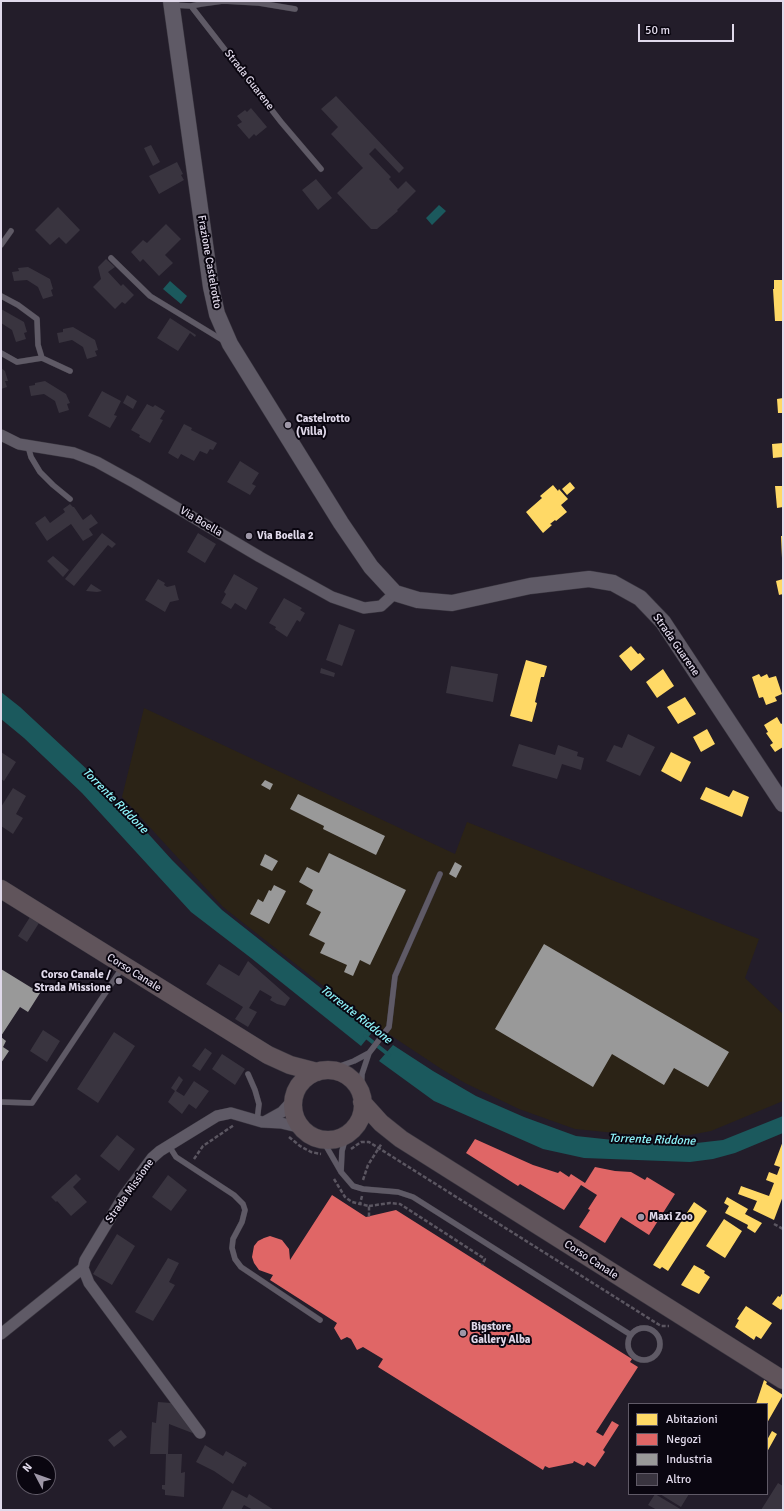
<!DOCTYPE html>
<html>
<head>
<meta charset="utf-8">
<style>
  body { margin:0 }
  #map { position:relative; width:784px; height:1511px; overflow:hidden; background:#231d2a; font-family:Signika,sans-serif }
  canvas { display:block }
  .frame { position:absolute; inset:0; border:2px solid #e0d9ea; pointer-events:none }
  .legend { position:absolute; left:628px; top:1403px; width:140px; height:92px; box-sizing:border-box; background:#0a0610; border:1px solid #605a67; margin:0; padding:5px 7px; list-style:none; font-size:12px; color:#e0d9ea }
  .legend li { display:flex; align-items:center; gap:8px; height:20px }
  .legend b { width:20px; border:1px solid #605a67 }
  .north { position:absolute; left:16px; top:1455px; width:40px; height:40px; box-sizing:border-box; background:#0a0610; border:1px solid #605a67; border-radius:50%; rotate:311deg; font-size:11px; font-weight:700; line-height:16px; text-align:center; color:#e0d9ea }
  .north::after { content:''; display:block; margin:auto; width:14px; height:18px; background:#9e97a7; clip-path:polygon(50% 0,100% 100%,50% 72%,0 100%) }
  .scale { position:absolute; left:638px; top:24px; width:96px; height:18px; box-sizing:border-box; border:2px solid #e0d9ea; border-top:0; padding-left:5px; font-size:12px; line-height:14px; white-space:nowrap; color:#e0d9ea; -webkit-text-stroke:3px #0a0610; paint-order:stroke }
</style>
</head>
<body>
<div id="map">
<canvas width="784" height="1511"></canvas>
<div class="frame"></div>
<ul class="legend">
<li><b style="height:11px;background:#ffd966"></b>Abitazioni</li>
<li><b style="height:11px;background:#e06666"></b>Negozi</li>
<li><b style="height:11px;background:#999"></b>Industria</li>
<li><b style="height:11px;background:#39343f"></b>Altro</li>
</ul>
<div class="north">N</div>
<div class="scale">50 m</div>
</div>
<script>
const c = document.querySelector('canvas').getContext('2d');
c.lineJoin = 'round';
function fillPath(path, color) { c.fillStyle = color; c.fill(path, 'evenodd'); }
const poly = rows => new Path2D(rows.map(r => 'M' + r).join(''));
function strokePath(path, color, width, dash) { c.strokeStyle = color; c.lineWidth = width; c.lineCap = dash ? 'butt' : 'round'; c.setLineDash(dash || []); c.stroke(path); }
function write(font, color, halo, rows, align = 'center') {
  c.font = font + ' Signika,sans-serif'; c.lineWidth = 4; c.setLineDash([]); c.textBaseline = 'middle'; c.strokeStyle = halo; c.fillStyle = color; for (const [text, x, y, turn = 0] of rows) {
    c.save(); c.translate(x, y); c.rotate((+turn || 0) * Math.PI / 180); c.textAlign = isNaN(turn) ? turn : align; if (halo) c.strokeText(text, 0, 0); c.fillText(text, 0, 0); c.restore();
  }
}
fillPath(poly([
  [144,708,455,854,467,822,759,939,745,978,783,1014,783,1101,711,1131,690,1135,626,1134,575,1129,519,1109,465,1083,443,1070,363,1017,223,907,122,797]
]), '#2b2316');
fillPath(poly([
  [439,205,446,211,432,225,426,218],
  [170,281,187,296,181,304,163,289],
  [1,692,20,707,106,787,172,860,222,910,374,1030,361,1046,251,958,191,912,82,793,24,738,1,719],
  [393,1045,433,1071,476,1096,524,1117,576,1136,641,1143,688,1144,723,1140,783,1116,783,1133,735,1153,713,1159,690,1162,584,1158,543,1149,434,1101,379,1061]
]), '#1b595d');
fillPath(poly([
  [774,280,782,280,783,321,775,321,773,289,774,289],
  [783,398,783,413,778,413,777,399],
  [783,443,783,457,773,458,772,444],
  [570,482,575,488,567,495,562,489],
  [553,485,558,491,559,489,568,499,561,505,567,512,556,521,555,520,550,524,552,525,543,533,526,512,542,498,540,496],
  [775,486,783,486,783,507,777,508],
  [781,536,783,536,783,558,782,558],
  [783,579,783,594,779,595,776,581],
  [631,646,638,654,640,653,645,659,631,671,619,656],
  [526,660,547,666,544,677,541,677,535,702,537,703,532,722,510,716],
  [663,669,674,686,657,698,646,682],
  [759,674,761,677,767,674,769,678,776,676,782,694,775,697,777,701,766,705,763,697,759,698,752,677],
  [685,697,696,714,678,724,667,707],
  [777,717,781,724,783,723,783,747,775,752,770,745,773,743,766,733,768,732,764,725],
  [707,729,715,744,701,752,693,737],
  [671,752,691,762,681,782,661,771],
  [706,787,729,797,733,790,749,797,742,817,700,799],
  [783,1141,783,1196,774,1220,753,1210,757,1201,738,1194,741,1186,769,1196,774,1183,766,1180,769,1172,777,1175,780,1167,774,1165],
  [727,1197,748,1209,745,1214,762,1223,755,1233,747,1228,748,1225,725,1213,729,1206,724,1203],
  [694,1202,707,1211,668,1271,662,1267,660,1269,653,1265],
  [724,1219,742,1231,725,1258,706,1246],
  [694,1265,705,1271,704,1273,710,1277,699,1294,681,1285],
  [783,1292,783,1307,781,1310,772,1304,778,1296,780,1297],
  [746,1306,772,1323,761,1339,756,1336,754,1340,735,1327,739,1320,737,1319],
  [764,1380,767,1382,766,1384,783,1395,767,1423,767,1404,756,1404],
  [772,1431,777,1434,767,1452,767,1440]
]), '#ffd966');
fillPath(poly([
  [475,1139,533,1165,558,1173,560,1171,569,1177,571,1174,585,1183,595,1167,615,1171,631,1172,645,1180,647,1177,675,1194,649,1235,621,1217,605,1243,579,1227,590,1210,588,1209,597,1195,581,1185,564,1210,520,1184,518,1186,466,1153],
  [332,1195,366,1217,396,1210,632,1359,630,1362,638,1367,596,1432,603,1436,612,1421,619,1425,603,1450,605,1452,595,1467,587,1462,584,1466,574,1461,573,1463,549,1468,545,1466,543,1470,378,1367,383,1359,363,1347,357,1350,351,1339,347,1337,341,1340,334,1328,337,1323,270,1280,273,1275,259,1270,254,1263,252,1257,254,1246,258,1241,264,1238,270,1236,282,1240,289,1249,290,1260]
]), '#e06666');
fillPath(poly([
  [265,780,273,784,270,790,261,785],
  [298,794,385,836,376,855,323,829,324,826,290,809],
  [329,853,406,890,370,965,360,960,353,976,344,972,347,965,320,953,325,943,309,935,321,912,306,904,313,890,299,882,307,867,319,873],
  [265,854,278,861,272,871,260,865],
  [455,862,462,866,456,878,449,874],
  [274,885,286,891,269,924,250,914,258,899,263,902,269,890,271,891],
  [544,944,729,1052,708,1087,674,1068,664,1085,612,1054,593,1087,495,1029],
  [1,969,40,993,28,1012,20,1007,1,1036],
  [1,1037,6,1041,3,1047,9,1051,1,1063]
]), '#999');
strokePath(poly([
  [365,1036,389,1055]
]), '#1b595d', 4);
fillPath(poly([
  [336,96,404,168,399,173,375,148,369,154,391,177,389,179,398,189,406,181,416,191,397,210,398,211,377,229,371,229,337,193,363,168,331,134,338,127,321,109],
  [251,108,267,127,256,136,254,134,249,139,237,125,242,122,237,116,245,110,247,112],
  [151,145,160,162,153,166,144,148],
  [177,162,183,174,181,175,184,180,159,194,149,176],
  [316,179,332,198,318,210,302,190],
  [58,207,80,230,66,244,59,237,50,245,35,230],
  [166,224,181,239,165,255,173,263,159,276,143,259,140,262,131,252,143,240,147,243],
  [106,259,115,267,108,272,121,286,123,284,134,295,125,304,122,302,115,309,93,287,101,279,98,267],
  [28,267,50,279,53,289,51,290,53,296,43,299,38,287,27,280,14,281,12,272,19,271,18,268],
  [1,309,24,322,27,332,24,333,26,339,16,342,12,330,1,323],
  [170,318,196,335,195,337,190,333,178,351,157,338],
  [73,327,95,340,98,350,95,351,97,356,87,359,83,347,72,340,59,343,57,333,63,332,63,329],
  [1,368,5,371,8,381,5,381,7,387,1,389],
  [45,381,66,394,70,403,67,404,69,410,59,413,55,401,44,394,31,396,29,386,35,385,35,383],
  [102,391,121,401,114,415,117,416,110,428,88,416],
  [127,395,137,401,133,409,123,403],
  [147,404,153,407,155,405,165,411,160,419,163,420,150,443,139,437,140,435,131,430],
  [184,424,192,428,191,430,217,443,213,450,210,449,207,454,200,451,194,461,181,454,178,459,168,453],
  [240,461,259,473,252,484,256,486,250,495,227,482],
  [70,504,73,507,74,507,83,520,91,514,98,523,89,529,93,535,83,541,71,524,47,541,35,523,45,516,50,523,65,512,63,509],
  [102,533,116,544,112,548,108,545,74,586,65,579],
  [198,533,216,544,205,563,187,552],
  [53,556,69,570,63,577,47,561],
  [234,574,258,588,246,610,235,603,231,609,221,603,226,594,224,592],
  [158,579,165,583,164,585,167,587,175,585,178,597,179,600,170,602,165,612,145,600],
  [91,584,102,591,97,592,86,591],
  [284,598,302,608,300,610,305,613,300,622,297,620,287,637,275,629,276,627,269,623],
  [339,624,355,630,342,666,326,660],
  [451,666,498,674,493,702,446,693],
  [321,668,335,673,334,677,320,673],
  [628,734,655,747,640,776,606,761,614,745,622,748],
  [519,744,555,755,558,745,578,752,577,756,584,758,581,770,562,764,557,779,512,766],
  [1,752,16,762,4,781,1,779],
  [13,788,26,796,16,814,23,818,13,834,1,826,1,807],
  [30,917,39,923,27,942,18,936],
  [248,961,290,998,285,1006,277,1004,270,1000,272,997,260,990,249,1008,257,1012,248,1027,235,1019,243,1007,206,984,219,964,239,976],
  [43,1030,60,1041,47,1062,30,1051],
  [114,1032,135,1046,98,1103,77,1089],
  [205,1048,212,1053,200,1071,192,1066],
  [222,1054,245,1069,235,1085,212,1069],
  [179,1076,183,1080,176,1091,184,1096,194,1081,209,1091,196,1109,189,1104,182,1114,168,1102,175,1091,171,1088],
  [117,1135,135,1149,119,1171,100,1156],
  [76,1174,81,1179,73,1187,87,1202,71,1216,57,1201,56,1202,51,1197],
  [168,1175,187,1190,171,1211,152,1197],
  [117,1234,135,1246,112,1285,93,1274],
  [168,1258,179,1263,169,1282,175,1285,153,1321,135,1312],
  [158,1402,171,1403,171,1402,195,1434,169,1424,168,1454,182,1454,181,1473,185,1472,184,1497,165,1495,165,1490,162,1489,162,1485,165,1485,166,1454,150,1454,152,1422,156,1423],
  [121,1430,127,1437,114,1447,108,1440],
  [205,1445,223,1456,226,1451,247,1463,245,1467,243,1466,233,1484,214,1471,196,1462],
  [778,1483,783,1486,783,1510,761,1510],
  [232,1490,247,1498,249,1494,274,1510,253,1510,244,1505,241,1510,225,1510,222,1509],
  [655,1494,682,1510,657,1510,648,1505],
  [660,1494,689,1494,681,1507]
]), '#39343f');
const service = poly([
  [173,5,191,6,281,122,321,169],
  [191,6,201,4,223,1,259,3,295,9],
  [1,245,11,231],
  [111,258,150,296,224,341],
  [1,296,18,305,37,319,38,345,42,358],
  [1,353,17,362,42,358,70,371],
  [28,446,31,457,40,472,53,485,70,499],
  [369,1053,389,1027,395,976,440,874],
  [329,1070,354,1061,369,1053,362,1074,361,1093],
  [248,1074,255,1090,259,1104,257,1121],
  [1,1102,32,1103,122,968],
  [322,1139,341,1172,342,1151,347,1133],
  [169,1146,176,1157,234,1195,243,1204,245,1210,242,1222,233,1239,232,1248,235,1259,241,1267,320,1320],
  [341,1172,353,1186,363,1189,398,1192,413,1197,631,1335],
  '628 1344a16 16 0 1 1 32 0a16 16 0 1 1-32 0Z'
]);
const minor = poly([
  [1,435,19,444,74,453,97,462,135,483,260,557,332,597,364,608,381,606,395,593],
  [264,1122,282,1112,293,1100],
  [1,1334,83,1268],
  [200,1433,89,1283,83,1268,85,1260,123,1197,152,1158,160,1151,217,1116,231,1113,262,1122,281,1123,302,1128]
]);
const secondary = poly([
  [171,1,211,287,217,314,230,344,341,523,371,567,395,593,418,600,452,603,530,586,589,579,613,583,640,598,663,622,783,804]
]);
const primary = poly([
  [1,889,268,1055,290,1065,317,1072],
  '293 1105a35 35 0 1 1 70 0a35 35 0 1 1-70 0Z',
  [362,1102,381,1123,401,1139,783,1380]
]);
strokePath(service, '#3b3741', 6);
strokePath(minor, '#3b3741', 12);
strokePath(secondary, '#3b3741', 17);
strokePath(primary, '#3b3741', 19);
strokePath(poly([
  [289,1137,300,1146,311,1152,321,1154],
  [351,1149,361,1142,369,1142,661,1326,669,1326],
  [194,1159,203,1146,234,1125],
  [334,1179,345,1197,352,1202,360,1204],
  [363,1180,368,1165,382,1143],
  [362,1196,360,1204,369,1206,369,1217],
  [369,1206,390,1203,400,1204,485,1259,482,1265],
  [774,1224,783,1229]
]), '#5b5661', 2.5, [4, 2]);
strokePath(service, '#5f5a66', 5.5);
strokePath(minor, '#5f5a66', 11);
strokePath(secondary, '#5f5a66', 16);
strokePath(primary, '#60545b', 18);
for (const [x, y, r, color] of [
  [288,425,4,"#9e97a7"],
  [249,536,4,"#9e97a7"],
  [119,981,4,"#9e97a7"],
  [641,1217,4,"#9e97a7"],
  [463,1333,4,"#9e97a7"]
]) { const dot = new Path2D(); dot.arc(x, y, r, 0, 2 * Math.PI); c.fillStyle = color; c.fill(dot); strokePath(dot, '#0a0610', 1.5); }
write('11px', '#e0d9ea', '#0a0610', [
  ["Strada Guarene",249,80,52],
  ["Frazione Castelrotto",209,262,80],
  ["Via Boella",201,522,31],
  ["Strada Guarene",676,645,55],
  ["Corso Canale",134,973,32],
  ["Strada Missione",130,1191,-55],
  ["Corso Canale",591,1260,33]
]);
write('bold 11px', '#e0d9ea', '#0a0610', [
  ["Castelrotto",296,419],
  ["(Villa)",296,432],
  ["Via Boella 2",257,536],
  ["Corso Canale /",111,975,"right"],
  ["Strada Missione",111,988,"right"],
  ["Maxi Zoo",649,1217],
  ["Bigstore",471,1327],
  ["Gallery Alba",471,1340]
], 'left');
write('italic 12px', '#8ef4fa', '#0a0610', [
  ["Torrente Riddone",115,801,45],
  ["Torrente Riddone",356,1015,38],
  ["Torrente Riddone",652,1140,2]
]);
</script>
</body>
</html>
